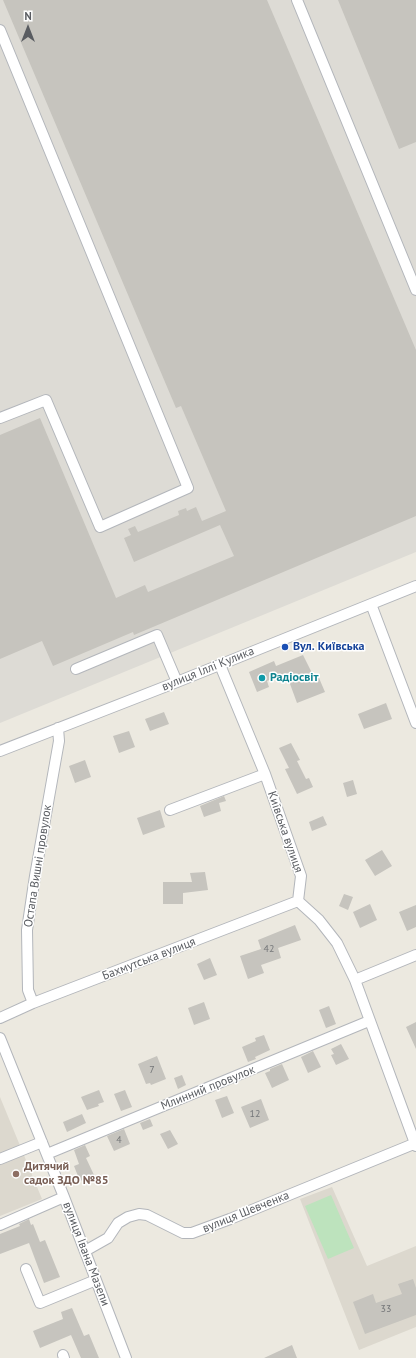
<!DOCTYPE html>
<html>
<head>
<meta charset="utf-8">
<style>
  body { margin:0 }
  #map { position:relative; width:416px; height:1358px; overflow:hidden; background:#ece9e0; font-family:"PT Sans",sans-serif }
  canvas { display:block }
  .north { position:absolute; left:8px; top:8px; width:40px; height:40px; -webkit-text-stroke:3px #fff; paint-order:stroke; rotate:0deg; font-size:11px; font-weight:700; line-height:16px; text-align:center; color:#595c61 }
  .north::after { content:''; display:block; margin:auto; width:14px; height:18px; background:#595c61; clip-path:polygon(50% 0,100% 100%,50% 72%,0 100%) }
</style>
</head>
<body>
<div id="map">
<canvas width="416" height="1358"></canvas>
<div class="north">N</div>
</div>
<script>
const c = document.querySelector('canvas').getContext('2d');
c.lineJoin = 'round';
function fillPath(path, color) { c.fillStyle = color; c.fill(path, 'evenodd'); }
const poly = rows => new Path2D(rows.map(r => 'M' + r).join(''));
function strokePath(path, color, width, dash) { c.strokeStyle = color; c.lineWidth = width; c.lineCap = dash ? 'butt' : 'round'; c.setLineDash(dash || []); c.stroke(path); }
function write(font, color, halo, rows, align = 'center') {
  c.font = font + ' "PT Sans",sans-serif'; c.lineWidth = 3; c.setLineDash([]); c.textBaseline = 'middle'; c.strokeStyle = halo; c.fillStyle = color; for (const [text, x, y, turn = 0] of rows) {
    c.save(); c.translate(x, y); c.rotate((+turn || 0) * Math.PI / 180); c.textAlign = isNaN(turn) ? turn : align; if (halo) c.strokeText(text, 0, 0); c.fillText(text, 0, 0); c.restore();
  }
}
fillPath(poly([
  [0,0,416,0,416,552,0,723]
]), '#dddbd5');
fillPath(poly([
  [0,1097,42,1199,0,1216],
  [332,1187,367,1266,416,1246,416,1327,359,1350,300,1199]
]), '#dcd8ce');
fillPath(poly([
  [331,1195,354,1248,328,1259,305,1206]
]), '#bde3bd');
fillPath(poly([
  [3,0,267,0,416,350,416,516,134,635,133,632,53,666,42,641,0,659,0,435,40,418,116,598,145,585,148,592,234,556,220,525,134,562,124,538,131,535,128,529,135,526,138,532,179,515,178,511,186,508,187,511,196,507,202,521,226,511,181,406,176,408],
  [338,0,416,0,416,142,399,149],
  [303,655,315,679,319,678,325,692,297,703,286,673,267,681,269,687,257,692,249,672,274,661,276,666],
  [386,703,392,719,364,729,358,714],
  [164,712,169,724,150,731,145,719],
  [129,731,135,747,119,753,113,736],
  [291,743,300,760,297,761,306,779,309,778,313,787,297,794,285,769,289,768,279,748],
  [85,760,91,777,75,783,69,766],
  [353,780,357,794,347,797,343,783],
  [224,796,226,801,219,803,221,811,204,817,200,806],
  [160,810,165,827,143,835,137,818],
  [323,816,327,825,312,831,309,822],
  [382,850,392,866,375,876,365,860],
  [205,872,208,890,183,893,183,904,163,904,163,882,192,882,190,873],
  [344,894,353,897,348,910,339,906],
  [370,904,377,920,360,928,353,912],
  [416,905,416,927,407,931,399,912],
  [295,925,301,940,278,948,281,958,261,965,264,973,248,979,240,956,261,949,258,940],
  [210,958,217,975,204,980,197,964],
  [204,1002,210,1019,194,1025,188,1008],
  [329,1006,336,1024,326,1028,319,1010],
  [416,1022,416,1049,406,1027],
  [264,1035,270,1050,255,1057,256,1059,248,1062,242,1047,256,1041,255,1038],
  [341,1044,349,1059,336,1065,331,1055,334,1054,331,1049],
  [313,1051,321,1067,308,1073,301,1057],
  [157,1056,166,1079,151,1085,150,1083,146,1084,138,1064],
  [282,1064,289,1080,272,1088,265,1073,270,1071,270,1069],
  [182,1075,186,1085,178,1089,174,1078],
  [99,1090,104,1102,98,1104,99,1106,87,1110,81,1097],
  [125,1090,132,1107,121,1111,114,1094],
  [227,1096,234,1113,222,1118,215,1100],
  [261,1099,269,1120,250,1128,241,1107],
  [82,1114,86,1123,67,1132,63,1122],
  [150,1119,153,1126,143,1130,140,1123],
  [124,1129,130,1144,114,1151,107,1136],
  [170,1130,178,1144,168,1149,160,1134],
  [85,1145,90,1156,86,1158,94,1175,80,1181,74,1166,79,1164,74,1150],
  [29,1219,31,1225,33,1224,40,1242,45,1240,60,1277,44,1283,29,1243,0,1254,0,1234,20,1226,19,1224],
  [413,1279,416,1288,416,1315,365,1334,353,1302,373,1294,376,1303,402,1294,398,1284],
  [72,1308,84,1336,89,1334,99,1358,81,1358,71,1335,40,1348,33,1331,63,1319,61,1312],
  [292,1345,297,1358,264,1358]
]), '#c6c4be');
const minor = poly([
  [297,0,416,290],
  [0,30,188,488,100,527,46,400,0,418],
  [371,604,416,723],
  [220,665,265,774,301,876,298,901,319,920,337,943,355,980,416,1146],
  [76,669,157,635,177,682],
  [0,751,177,682,416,586],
  [170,810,265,774],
  [355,980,416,955],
  [33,1003,28,990,27,930,35,876,59,741,58,728],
  [0,1018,33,1003,298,901],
  [0,1038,64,1197,126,1358],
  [47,1154,369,1021],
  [0,1159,42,1142],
  [0,1225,64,1197],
  [85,1251,108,1238,118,1223,128,1217,139,1214,147,1215,183,1233,192,1233,230,1219,416,1143],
  [26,1269,40,1303,96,1280],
  [63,1355,64,1358]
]);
strokePath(minor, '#b3b6bb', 12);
strokePath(minor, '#fff', 10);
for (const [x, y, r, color] of [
  [285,647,4,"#1a4fb4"],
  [262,678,4,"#0f9aa8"],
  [16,1174,4,"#8d6e63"]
]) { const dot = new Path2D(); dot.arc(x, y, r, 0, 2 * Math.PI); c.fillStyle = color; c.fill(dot); strokePath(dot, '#fff', 1.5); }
write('10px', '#747678', null, [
  ["42",269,949],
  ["7",152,1070],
  ["12",255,1114],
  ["4",119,1140],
  ["33",386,1309]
]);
write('bold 12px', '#164399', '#fff', [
  ["Вул. Київська",293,647]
], 'left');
write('12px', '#595c61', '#fff', [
  ["вулиця Іллі Кулика",208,669,-22],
  ["Київська вулиця",285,832,71],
  ["Остапа Вишні провулок",38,866,-81],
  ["Бахмутська вулиця",149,959,-21],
  ["Млинний провулок",208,1088,-22],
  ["вулиця Шевченка",246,1212,-22],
  ["вулиця Івана Мазепи",86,1254,69]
]);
write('bold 12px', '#0d838f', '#fff', [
  ["Радіосвіт",270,678]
], 'left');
write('bold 12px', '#785e54', '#fff', [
  ["Дитячий",24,1167],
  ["садок ЗДО №85",24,1181]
], 'left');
</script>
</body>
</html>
